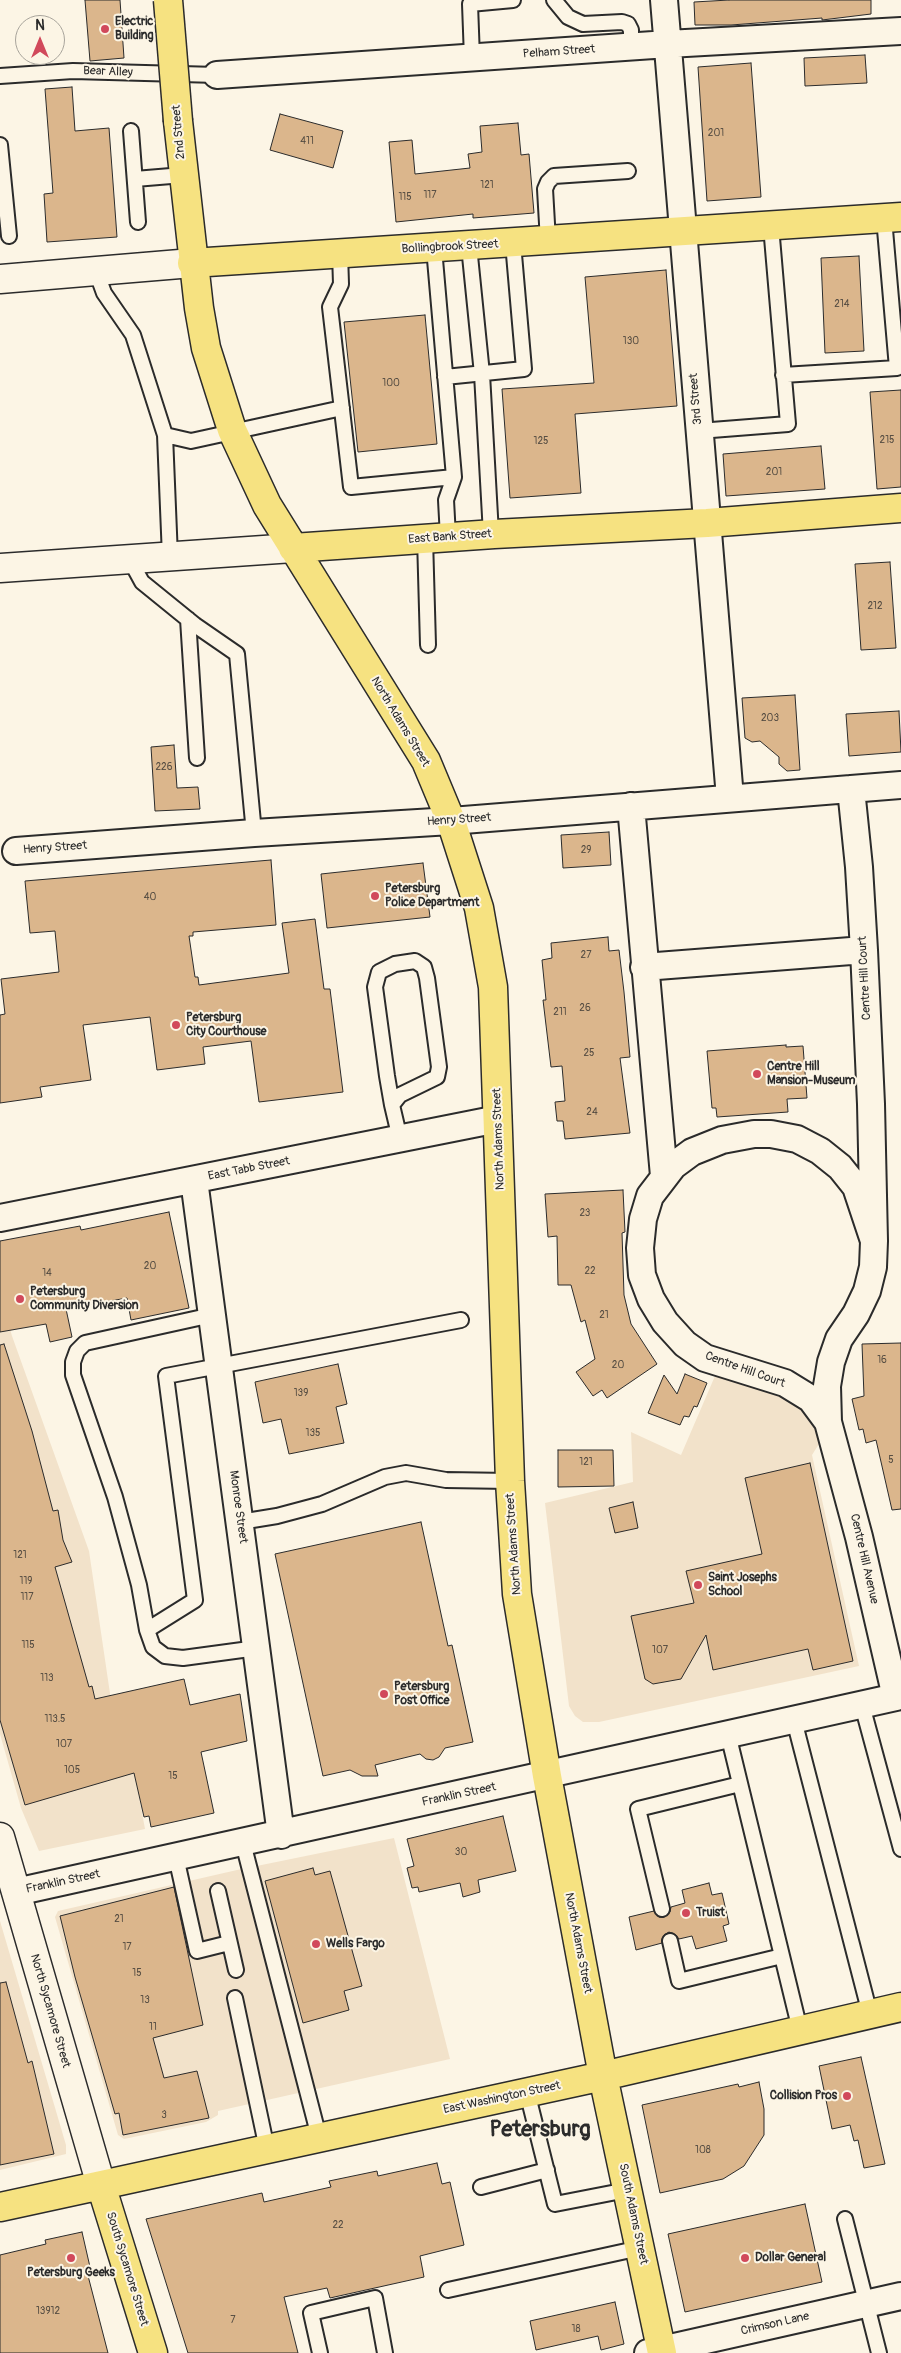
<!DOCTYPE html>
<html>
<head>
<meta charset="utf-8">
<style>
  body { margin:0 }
  #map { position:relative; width:901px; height:2353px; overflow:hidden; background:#fcf5e5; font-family:Pangolin,sans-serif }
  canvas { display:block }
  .north { position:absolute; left:15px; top:15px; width:50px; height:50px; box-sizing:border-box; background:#fcf5e5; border:1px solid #a8a49b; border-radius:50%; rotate:0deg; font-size:14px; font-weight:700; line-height:20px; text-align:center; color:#2b2b2b }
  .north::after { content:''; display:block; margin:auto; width:18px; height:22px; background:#d1495b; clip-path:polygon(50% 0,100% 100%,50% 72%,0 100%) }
</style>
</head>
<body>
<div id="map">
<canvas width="901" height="2353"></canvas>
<div class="north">N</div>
</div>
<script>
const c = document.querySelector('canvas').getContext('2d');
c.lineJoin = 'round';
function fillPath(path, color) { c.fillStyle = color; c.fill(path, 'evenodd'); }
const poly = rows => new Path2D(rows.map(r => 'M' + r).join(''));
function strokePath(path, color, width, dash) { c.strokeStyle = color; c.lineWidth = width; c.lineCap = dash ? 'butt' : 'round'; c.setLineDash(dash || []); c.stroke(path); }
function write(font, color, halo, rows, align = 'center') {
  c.font = font + ' Pangolin,sans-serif'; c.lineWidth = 4; c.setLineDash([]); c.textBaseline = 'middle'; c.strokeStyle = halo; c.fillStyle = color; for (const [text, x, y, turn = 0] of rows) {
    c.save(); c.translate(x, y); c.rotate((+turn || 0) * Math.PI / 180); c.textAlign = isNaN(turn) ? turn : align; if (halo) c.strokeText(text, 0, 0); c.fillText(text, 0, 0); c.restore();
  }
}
fillPath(poly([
  [0,1294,12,1336,89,1551,117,1741,125,1740,135,1775,145,1829,39,1851,21,1808,0,1734],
  [715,1376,765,1388,790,1400,808,1411,824,1436,812,1455,859,1666,599,1722,583,1722,575,1716,569,1706,545,1503,633,1482,631,1432,681,1455],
  [394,1838,450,2059,218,2111,218,2115,206,2122,124,2139,118,2135,55,1917,58,1911,237,1870],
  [0,1921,66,2145,66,2154,0,2170]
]), '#f2e2ca');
const building = poly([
  [85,0,120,0,124,58,90,61,85,0],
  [729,0,871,0,871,14,822,20,822,18,731,25,695,25,694,2,729,0],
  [865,55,867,83,805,86,804,58,865,55],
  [751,63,761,197,707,201,698,67,751,63],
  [72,87,75,131,109,128,117,237,47,242,44,194,53,193,45,89,72,87],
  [280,114,343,131,333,168,270,150,280,114],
  [518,123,521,155,529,154,534,213,473,218,473,214,396,222,389,142,412,140,415,174,470,168,468,154,482,152,480,126,518,123],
  [859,256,864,351,825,353,821,258,859,256],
  [666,270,677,406,575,414,581,493,510,498,502,389,594,383,585,277,666,270],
  [425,315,437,444,358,452,344,322,425,315],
  [901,390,901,487,877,489,870,392,901,390],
  [821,446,825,489,726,496,723,454,821,446],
  [890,562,896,648,861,650,855,564,890,562],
  [795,695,800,770,787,771,779,764,779,757,760,741,752,742,745,738,742,698,795,695],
  [899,711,901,752,849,756,846,714,899,711],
  [174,745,177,788,198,787,200,809,155,811,151,747,174,745],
  [609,832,611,865,563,868,561,835,609,832],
  [271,860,276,925,193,932,193,936,189,936,195,977,198,977,199,985,289,973,282,923,315,919,324,989,330,989,343,1092,259,1102,251,1041,203,1047,205,1064,157,1070,150,1017,83,1025,91,1080,40,1087,42,1097,0,1103,0,1015,5,1014,1,979,59,972,55,931,30,933,25,881,271,860],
  [423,863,430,917,327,928,321,874,423,863],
  [608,937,609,951,619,950,624,992,630,1057,620,1058,630,1133,565,1139,563,1121,557,1121,555,1102,565,1101,562,1066,551,1067,543,1000,546,1000,542,960,552,958,551,943,608,937],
  [786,1045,786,1047,803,1046,807,1098,787,1099,788,1112,717,1117,716,1108,712,1108,707,1051,786,1045],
  [623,1190,625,1232,622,1233,624,1295,631,1324,657,1364,607,1398,602,1390,593,1396,576,1372,595,1359,585,1320,581,1322,571,1285,558,1285,557,1236,548,1237,545,1194,623,1190],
  [169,1212,189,1308,131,1320,127,1298,66,1309,72,1337,50,1342,46,1324,0,1332,0,1241,80,1226,81,1230,169,1212],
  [901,1343,901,1509,892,1510,876,1440,866,1443,863,1429,859,1430,852,1399,864,1396,862,1344,901,1343],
  [4,1344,32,1431,53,1511,58,1510,63,1540,72,1562,55,1567,89,1687,92,1686,95,1699,184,1679,190,1705,240,1694,247,1741,201,1752,214,1813,151,1827,149,1816,144,1817,134,1773,25,1805,0,1720,0,1345,4,1344],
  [338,1364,347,1404,336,1407,344,1443,289,1454,281,1419,263,1423,255,1382,338,1364],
  [685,1374,707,1383,697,1407,694,1406,689,1417,684,1416,680,1425,648,1413,664,1375,677,1394,685,1374],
  [558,1450,613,1450,614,1486,558,1487,558,1450],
  [810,1463,853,1661,813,1670,808,1649,713,1670,706,1635,681,1679,653,1684,645,1679,631,1616,694,1603,686,1571,762,1554,745,1478,810,1463],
  [633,1502,638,1528,615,1533,609,1508,633,1502],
  [421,1522,448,1646,452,1645,473,1742,445,1748,439,1757,433,1760,426,1759,420,1754,375,1765,378,1776,362,1776,350,1770,323,1776,275,1554,421,1522],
  [503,1816,516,1871,478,1880,480,1892,463,1897,460,1883,419,1892,418,1887,412,1888,407,1868,414,1866,407,1839,503,1816],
  [313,1868,315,1875,330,1871,362,1986,344,1991,349,2010,303,2023,265,1881,313,1868],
  [709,1883,712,1895,722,1893,729,1924,723,1926,727,1941,696,1949,692,1936,679,1939,676,1935,669,1932,664,1935,662,1943,636,1950,629,1917,654,1911,659,1917,664,1917,670,1912,671,1907,685,1903,682,1890,709,1883],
  [174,1887,203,2025,153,2038,164,2078,197,2071,209,2118,123,2135,119,2113,115,2114,75,1977,60,1916,174,1887],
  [6,1982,28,2063,32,2061,54,2154,0,2165,0,1983,6,1982],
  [861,2057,885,2164,864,2168,858,2140,854,2141,850,2125,832,2129,819,2066,861,2057],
  [759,2082,764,2109,764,2135,744,2166,723,2179,660,2193,642,2105,738,2084,739,2087,759,2082],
  [437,2163,442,2184,450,2182,464,2245,420,2256,424,2277,330,2298,327,2288,284,2297,298,2353,188,2353,146,2219,262,2193,264,2202,331,2187,329,2181,377,2171,378,2176,437,2163],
  [805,2204,822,2282,685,2312,668,2234,805,2204],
  [82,2232,90,2267,86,2268,108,2353,0,2353,0,2255,46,2244,45,2240,82,2232],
  [615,2302,624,2344,601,2350,598,2336,536,2350,530,2321,615,2302]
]);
fillPath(building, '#dbb68c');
strokePath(building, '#2b2b2b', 1);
const service = poly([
  [554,0,568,17,583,24,622,22,628,24,631,30,631,46],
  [472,58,470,4,513,0],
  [0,76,73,71,217,75],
  [131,131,138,222],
  [0,145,9,236],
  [135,179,183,175],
  [548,241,545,189,548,182,554,176,628,171],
  [469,246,482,374,491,534],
  [434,248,454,477,446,500,448,537],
  [340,253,341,284,330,307,351,487,454,477],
  [96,271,104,293,133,335,165,435,170,557],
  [783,375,897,368,884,218],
  [445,377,524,369,513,243],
  [699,431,788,424,771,226],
  [165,435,191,441,342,408],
  [425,538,428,645],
  [130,560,142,582,195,625,237,654,254,833],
  [188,619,197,758],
  [392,1105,400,1095,437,1077,439,1067,427,978,424,967,415,961,395,964,379,972,375,987,387,1076,392,1105,400,1139],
  [212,1315,85,1343,77,1351,73,1362,73,1375,115,1497,139,1585,147,1630,153,1647,165,1656,183,1658,257,1648],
  [240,1522,277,1516,322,1504,385,1477,406,1473,446,1480,510,1481],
  [147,1630,195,1600,166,1376,461,1320],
  [862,1705,901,1849],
  [794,1720,870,2014],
  [728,1734,800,2030],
  [243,1843,319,2137],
  [176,1857,197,1951,229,1943],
  [218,1891,236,1970],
  [662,1909,638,1809,740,1784],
  [670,1941,679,1981,782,1956],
  [235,1998,267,2149],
  [527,2092,555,2204,627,2190],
  [481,2187,547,2170],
  [845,2219,879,2353],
  [448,2290,640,2248],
  [320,2353,311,2313,375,2298,385,2353]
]);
const minor = poly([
  [664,0,730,798],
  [217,75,668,44,901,31],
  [631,806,664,1176],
  [16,851,254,833,451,821,901,785],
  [644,967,864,950],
  [194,1180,281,1835],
  [0,1218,498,1119],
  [874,1241,856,1187,840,1167,820,1151,797,1139,771,1134,754,1134,722,1140,692,1152,673,1166,650,1196,643,1219,640,1248,642,1275,651,1299,665,1322,685,1344,705,1358,785,1383,811,1399,828,1422,859,1537,896,1697],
  [828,1422,827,1386,831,1362,839,1339,856,1314,867,1291,873,1267,874,1241,871,1104,864,950,859,867,851,789],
  [16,1892,901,1696],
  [648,2353,901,2296]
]);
const tertiary = poly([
  [0,568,293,548],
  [0,1837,101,2185]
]);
const secondary = poly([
  [0,279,192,263]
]);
const primary = poly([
  [178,121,199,308,206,348,232,430,267,505,426,761,451,821,479,908,493,987,510,1481,517,1594,547,1776,603,2076,662,2353],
  [192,263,901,217],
  [293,548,494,534,707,523,901,508],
  [101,2185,153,2353],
  [0,2207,603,2076,901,2007]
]);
strokePath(service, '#2b2b2b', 18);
strokePath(minor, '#2b2b2b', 30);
strokePath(tertiary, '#2b2b2b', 31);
strokePath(secondary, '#2b2b2b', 31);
strokePath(primary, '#2b2b2b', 31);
strokePath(service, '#fcf5e5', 14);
strokePath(minor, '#fcf5e5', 26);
strokePath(tertiary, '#fcf5e5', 28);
strokePath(secondary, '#fcf5e5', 28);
strokePath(primary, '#f6e281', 28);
const primaryBridge = poly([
  [168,0,178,121]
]);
strokePath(primaryBridge, '#2b2b2b', 31, []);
strokePath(primaryBridge, '#f6e281', 28);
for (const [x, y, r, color] of [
  [105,29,5,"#d1495b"],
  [375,896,5,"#d1495b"],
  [176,1025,5,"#d1495b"],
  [757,1074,5,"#d1495b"],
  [20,1299,5,"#d1495b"],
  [698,1585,5,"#d1495b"],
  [384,1694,5,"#d1495b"],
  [686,1913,5,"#d1495b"],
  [316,1944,5,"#d1495b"],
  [847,2096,5,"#d1495b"],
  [71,2258,5,"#d1495b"],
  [745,2258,5,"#d1495b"]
]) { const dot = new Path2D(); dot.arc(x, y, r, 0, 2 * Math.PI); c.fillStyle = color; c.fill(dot); strokePath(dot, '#fcf5e5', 2); }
write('10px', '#574e43', null, [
  ["201",716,133],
  ["411",307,141],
  ["121",487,185],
  ["117",430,195],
  ["115",405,197],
  ["214",842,304],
  ["130",631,341],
  ["100",391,383],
  ["215",887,440],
  ["125",541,441],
  ["201",774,472],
  ["212",875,606],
  ["203",770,718],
  ["226",164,767],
  ["29",586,850],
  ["40",150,897],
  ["27",586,955],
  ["26",585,1008],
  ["211",560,1012],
  ["25",589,1053],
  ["24",592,1112],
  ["23",585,1213],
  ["20",150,1266],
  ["22",590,1271],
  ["14",47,1273],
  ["21",604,1315],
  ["16",882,1360],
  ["20",618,1365],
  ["139",301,1393],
  ["135",313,1433],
  ["5",891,1460],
  ["121",586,1462],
  ["121",20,1555],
  ["119",26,1581],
  ["117",27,1597],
  ["115",28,1645],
  ["107",660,1650],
  ["113",47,1678],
  ["113.5",55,1719],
  ["107",64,1744],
  ["105",72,1770],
  ["15",173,1776],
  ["30",461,1852],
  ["21",119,1919],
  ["17",127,1947],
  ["15",137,1973],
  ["13",145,2000],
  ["11",153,2027],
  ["3",164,2115],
  ["108",703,2150],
  ["22",338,2225],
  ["13912",48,2311],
  ["7",233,2320],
  ["18",576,2329]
]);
write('bold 12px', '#2b2b2b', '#fcf5e5', [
  ["Electric",115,22],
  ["Building",115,36],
  ["Petersburg",385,889],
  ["Police Department",385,903],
  ["Petersburg",186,1018],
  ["City Courthouse",186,1032],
  ["Centre Hill",767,1067],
  ["Mansion-Museum",767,1081],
  ["Petersburg",30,1292],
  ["Community Diversion",30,1306],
  ["Saint Josephs",708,1578],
  ["School",708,1592],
  ["Petersburg",394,1687],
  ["Post Office",394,1701],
  ["Truist",696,1913],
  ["Wells Fargo",326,1944],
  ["Collision Pros",837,2096,"right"],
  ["Dollar General",755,2258],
  ["Petersburg Geeks",71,2273,"center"]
], 'left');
write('12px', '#2b2b2b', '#fcf5e5', [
  ["Pelham Street",559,52,-4],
  ["Bear Alley",108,72,2],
  ["2nd Street",179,132,-95],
  ["Bollingbrook Street",450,247,-3],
  ["3rd Street",696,399,-95],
  ["East Bank Street",450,537,-4],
  ["North Adams Street",400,722,59],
  ["Henry Street",459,820,-4],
  ["Henry Street",55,848,-4],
  ["Centre Hill Court",865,978,-93],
  ["North Adams Street",499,1139,-92],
  ["East Tabb Street",249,1169,-11],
  ["Centre Hill Court",745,1370,20],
  ["Monroe Street",238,1507,82],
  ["North Adams Street",514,1544,-94],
  ["Centre Hill Avenue",864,1559,77],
  ["Franklin Street",459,1795,-12],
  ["Franklin Street",63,1882,-12],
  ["North Adams Street",578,1943,79],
  ["North Sycamore Street",50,2011,74],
  ["East Washington Street",502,2098,-12],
  ["South Adams Street",633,2214,78],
  ["South Sycamore Street",127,2269,73],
  ["Crimson Lane",775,2324,-13]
]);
write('bold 22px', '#2b2b2b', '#fcf5e5', [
  ["Petersburg",540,2130]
]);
</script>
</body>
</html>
